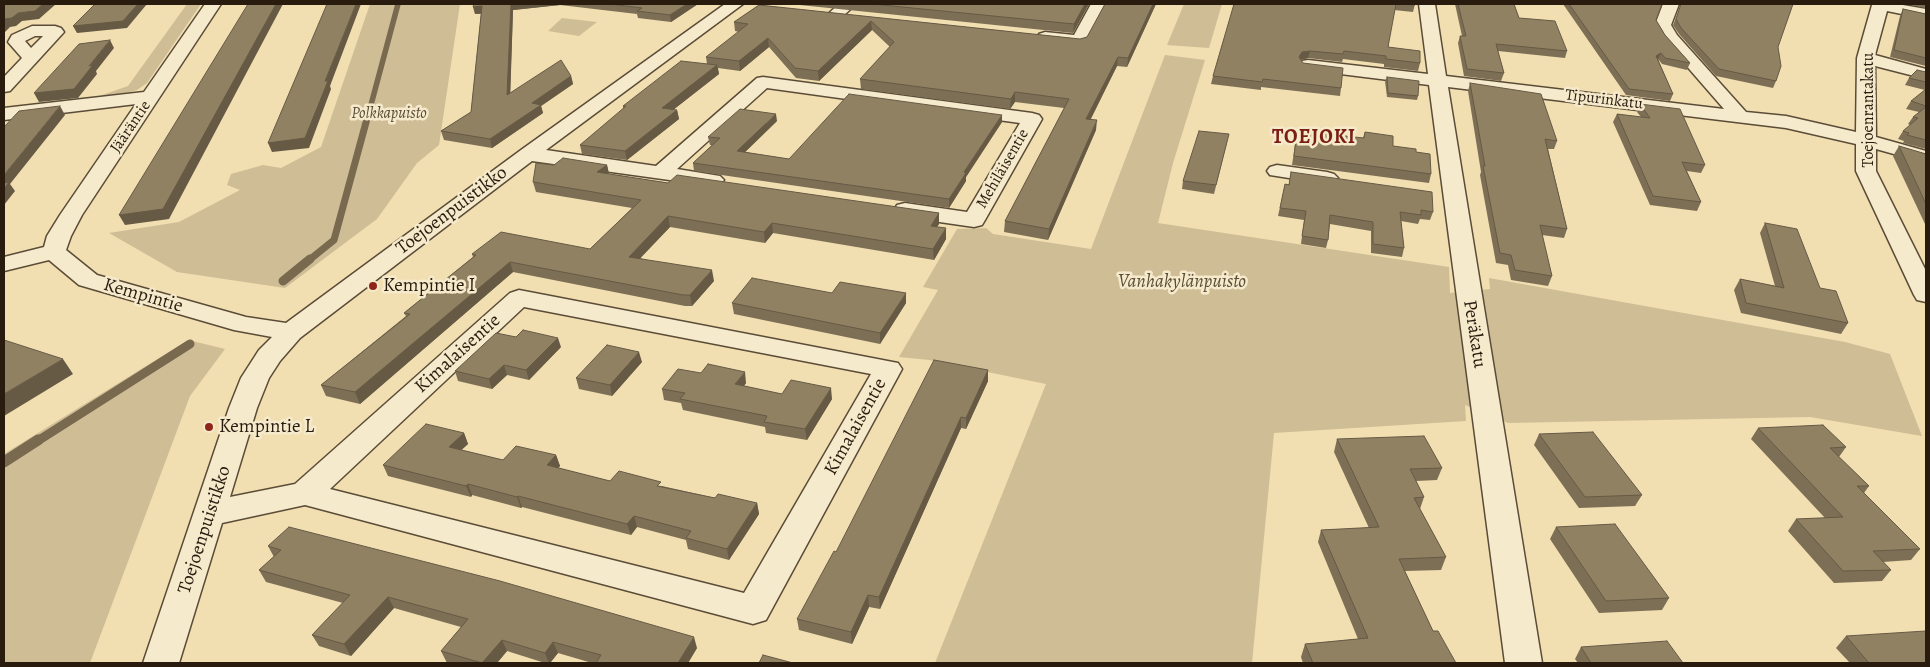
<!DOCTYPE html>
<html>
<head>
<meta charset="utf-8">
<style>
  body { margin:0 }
  #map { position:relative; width:1930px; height:667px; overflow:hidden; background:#f1deb1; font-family:Alegreya,serif }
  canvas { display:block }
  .frame { position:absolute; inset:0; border:5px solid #291c0f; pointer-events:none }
</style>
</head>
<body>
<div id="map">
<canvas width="1930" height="667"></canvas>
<div class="frame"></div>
</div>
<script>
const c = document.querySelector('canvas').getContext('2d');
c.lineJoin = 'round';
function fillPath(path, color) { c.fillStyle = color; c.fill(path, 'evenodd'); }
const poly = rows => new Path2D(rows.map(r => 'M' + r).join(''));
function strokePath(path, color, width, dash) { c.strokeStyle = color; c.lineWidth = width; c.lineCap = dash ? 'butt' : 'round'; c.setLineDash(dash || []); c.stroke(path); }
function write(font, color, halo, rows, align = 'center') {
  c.font = font + ' Alegreya,serif'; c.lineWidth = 5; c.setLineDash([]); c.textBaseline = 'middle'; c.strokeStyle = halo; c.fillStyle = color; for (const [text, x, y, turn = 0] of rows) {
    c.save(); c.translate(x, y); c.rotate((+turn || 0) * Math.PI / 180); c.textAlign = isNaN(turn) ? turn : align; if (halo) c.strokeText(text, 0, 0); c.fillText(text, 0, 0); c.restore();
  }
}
fillPath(poly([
  [187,4,201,4,147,83,137,90,119,95,94,98,128,86],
  [370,4,460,4,439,145,417,163,377,219,285,288,177,272,109,233,179,222,240,190,227,185,231,174,263,165,281,168,321,147],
  [1184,4,1222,4,1209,48,1167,45],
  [562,18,597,22,579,36,548,31],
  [1165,55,1205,60,1173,163,1158,223,1449,267,1450,293,1490,289,1489,278,1845,342,1890,354,1922,436,1810,417,1508,423,1465,405,1466,421,1274,433,1252,663,935,663,1046,384,929,360,899,357,938,290,923,287,957,229,986,228,993,234,1091,249],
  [188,340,225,349,190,396,90,663,4,663,4,454]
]), '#cfbd95');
strokePath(poly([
  [368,116,398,4]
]), '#78694f', 5.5);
strokePath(poly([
  [308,261,334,240,368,115]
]), '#78694f', 7);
strokePath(poly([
  [283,281,310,259],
  [36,442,190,344]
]), '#78694f', 9);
strokePath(poly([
  [4,462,38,440]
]), '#78694f', 11);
const street = poly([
  [205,4,221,4,82,215,71,236,66,250,97,275,246,317,286,323,521,150,725,4,743,4,546,150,656,166,757,78,763,77,1032,113,1039,115,1042,119,985,220,982,225,974,227,905,217,897,215,894,210,897,205,905,203,967,212,1020,123,767,88,677,169,720,176,724,180,720,184,713,186,532,161,300,338,280,361,269,378,257,408,230,497,295,484,510,293,519,290,898,363,902,369,766,620,753,624,305,505,222,523,179,663,143,663,229,408,241,378,259,350,272,337,234,330,79,285,49,260,4,271,4,257,44,247,47,236,60,215,136,104,4,120,4,108,144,92,205,4],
  [524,307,871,374,744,593,330,489,524,307],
  [839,4,856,4,842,17,830,17,828,14,839,4],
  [1091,4,1107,4,1085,45,1079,46,1045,42,1039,40,1037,37,1039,34,1045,32,1074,35,1091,4],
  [1419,4,1435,4,1446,76,1724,109,1664,40,1655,25,1663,4,1679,4,1671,25,1677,35,1746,112,1786,116,1856,132,1857,58,1872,5,1897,4,1926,9,1926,19,1887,11,1875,55,1926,69,1926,79,1875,66,1876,137,1926,151,1926,163,1876,149,1876,171,1926,271,1926,302,1917,300,1914,295,1856,171,1856,144,1786,128,1448,87,1542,663,1505,663,1429,85,1308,70,1302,69,1299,65,1302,61,1308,60,1428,74,1419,4],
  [32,26,55,26,61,28,64,32,10,91,4,92,4,77,22,58,8,42,12,35,32,26],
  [35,36,43,36,31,48,25,41,35,36],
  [1277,165,1327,172,1334,174,1338,178,1334,182,1327,184,1270,175,1267,171,1270,167,1277,165]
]);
strokePath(street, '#5b4c38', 3);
fillPath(street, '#f6eacc');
fillPath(poly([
  [474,4,698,4,671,22,638,18,637,14,560,5,513,10,510,93,571,76,573,84,541,106,543,113,492,148,444,140,441,131,471,112,481,14,475,14],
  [790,4,1089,4,1073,33],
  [1105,4,1156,4,1127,67,1117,66,1090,119,1096,130,1048,240,1004,232,1005,221,1064,108,1015,102,1010,109,861,89,860,79,890,47,872,30,819,81,796,78,769,47,740,71,718,68,719,74,673,110,677,110,679,119,627,160,582,154,580,145,623,109,623,106,707,64,706,57,739,32,735,31,734,22,759,5,1080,39,1087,37],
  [1234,4,1415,4,1413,12,1394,10,1388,47,1420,63,1418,71,1384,67,1384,64,1343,59,1342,62,1308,58,1301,60,1303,63,1341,88,1340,96,1261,87,1261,90,1211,84,1213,76],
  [1455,4,1514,4,1519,18,1567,51,1565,58,1498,51,1504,73,1501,81,1464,76,1458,43,1460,36,1462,36],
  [1563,4,1662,4,1656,20,1665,35,1690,63,1687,70,1662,64,1658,59,1673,94,1670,101,1626,95],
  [1680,4,1793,4,1778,47,1776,81,1773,88,1716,76,1679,34,1673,25,1681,5],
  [1906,4,1926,4,1926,8],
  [1903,9,1926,14,1926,66,1890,57,1900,16],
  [1926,72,1926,149,1903,143,1904,141,1898,139,1903,131,1910,125,1908,124,1913,117,1919,112,1906,109,1911,101,1925,90,1905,85,1909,78],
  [1387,77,1418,96,1417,100,1387,97,1385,81],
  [1470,83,1557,141,1554,149,1548,149,1567,229,1564,238,1542,235,1552,276,1548,286,1511,280,1508,265,1496,263,1480,175,1481,172,1468,91],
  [1640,104,1705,165,1701,173,1687,171,1701,202,1697,211,1650,205,1613,122,1617,114,1641,117,1637,112],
  [1002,115,1002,122,966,177,966,181,949,208,694,171,693,163,712,145,710,145,708,137,777,121,745,152,789,159],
  [1297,131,1363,138,1365,132,1393,146,1416,152,1431,174,1429,183,1292,165],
  [1227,142,1214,194,1182,189,1183,181],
  [1899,146,1926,154,1926,224,1925,224,1893,156],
  [554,165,607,165,609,174,668,183,939,213,939,224,937,227,946,239,934,260,773,233,765,243,670,227,640,258,714,281,692,306,685,306,513,272,360,404,326,396,321,385,406,316,404,313,473,257,472,254,590,249,632,208,536,192,533,182],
  [1291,172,1433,212,1430,220,1420,219,1418,224,1401,221,1404,248,1402,257,1371,253,1371,231,1330,224,1328,240,1326,248,1301,244,1304,220,1278,216,1285,184,1289,184],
  [1765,223,1848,323,1841,334,1741,313,1734,290,1740,279,1775,286,1760,233],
  [832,293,906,303,880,344,734,314,732,303],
  [561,347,529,380,507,375,492,389,458,381,455,371],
  [642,362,612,396,579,389,576,378],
  [988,370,988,381,966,429,961,428,880,609,869,607,852,644,799,630,797,619,836,552],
  [746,383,744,386,782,394,832,399,807,440,766,433,765,427,683,410,681,403,664,400,662,389],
  [1758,428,1846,447,1839,457,1869,486,1864,493,1920,549,1911,560,1883,562,1891,570,1882,581,1834,583,1788,531,1796,519,1825,518,1751,439],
  [464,433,468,444,461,450,503,460,556,455,560,466,558,468,610,481,662,486,715,498,757,503,759,514,729,560,688,549,686,540,637,527,631,535,522,507,521,508,472,495,471,497,388,476,383,465],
  [1539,434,1642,495,1635,506,1579,508,1534,445],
  [1337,439,1442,468,1437,480,1416,481,1424,497,1420,509,1446,557,1441,570,1405,571,1433,631,1456,663,1303,663,1301,657,1305,644,1358,639,1318,542,1321,530,1369,528,1334,452],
  [1556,527,1669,598,1662,610,1599,613,1550,539],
  [268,546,697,648,688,663,592,663,558,653,550,663,545,663,507,651,497,663,447,663,441,651,461,627,394,608,351,656,319,646,312,635,343,603,266,582,259,570,274,557],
  [1846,636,1926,663,1850,663,1836,648],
  [1581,647,1683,663,1578,663,1575,659]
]), '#7d6f55');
fillPath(poly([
  [43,4,56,4,39,19,22,21,16,26,10,27,4,33,4,20,5,19,18,13],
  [138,4,147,4,127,28,77,33,73,26],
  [276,4,283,4,169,219,125,225,119,215],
  [356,4,361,4,330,86,331,89,309,148,272,152,268,143,325,81],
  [511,4,559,4,560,5,513,10,510,103,507,95],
  [687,4,698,4,671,22,670,15],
  [1085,4,1089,4,1073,33,1074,24],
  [1153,4,1156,4,1127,67,1128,58],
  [482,6,484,13,475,14,473,7],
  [871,21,872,30,819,81,818,71],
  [768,38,769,47,740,71,739,61],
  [110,40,114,48,96,71,97,74,78,98,39,102,34,93,89,66],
  [1310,51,1308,58,1300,60,1299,57,1302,52],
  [1661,53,1658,59,1653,62,1656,56],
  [1118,57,1117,66,1086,129,1086,119],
  [717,65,719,74,664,117,662,108],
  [571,76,573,84,541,106,543,113,492,148,490,139,532,103],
  [1015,92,1015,102,1010,109,1011,99],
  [60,106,65,115,10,184,15,191,4,205,4,175],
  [677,110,679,119,627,160,625,151],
  [776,114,777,121,738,159,737,151],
  [1002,115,1002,122,966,177,966,181,949,208,949,199,964,172],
  [1097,120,1096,130,1048,240,1049,229],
  [607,165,609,174,597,172],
  [939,213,939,224,931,236,931,226],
  [668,216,670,227,632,267,629,257],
  [772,223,773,233,765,243,764,232],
  [946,228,946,239,934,260,933,249],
  [510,262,513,272,360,404,355,392],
  [712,270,714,281,692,306,690,295],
  [906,293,906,303,880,344,880,333],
  [558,338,561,347,529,380,526,370],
  [639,352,642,362,612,396,610,385],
  [63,359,73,374,4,416,4,394],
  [504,365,507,375,492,389,489,379],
  [988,370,988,381,966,429,966,418],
  [745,372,746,383,737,395,735,384],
  [831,388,832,399,807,440,805,429],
  [961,417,961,428,880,609,879,597],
  [464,433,468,444,453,458,449,447],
  [556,455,560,466,551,476,547,465],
  [468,484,472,495,471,497,466,486],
  [518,496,522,507,521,508,517,497],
  [757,503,759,514,729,560,727,549],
  [634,516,637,527,631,535,627,524],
  [868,595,869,607,852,644,851,632],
  [388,597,394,608,351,656,344,644],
  [694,637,697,648,688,663,678,663],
  [502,640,507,651,497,663,482,663],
  [553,642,558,653,550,663,549,663,545,653]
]), '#665a45');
const building = poly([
  [4,4,43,4,35,11,18,13,12,18,5,19,4,20,4,4],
  [95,4,138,4,123,21,73,26,95,4],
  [248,4,276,4,163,209,119,215,248,4],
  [327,4,356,4,325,81,328,81,305,138,268,143,327,4],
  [474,4,511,4,507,95,561,60,571,76,532,103,541,105,490,139,441,131,471,112,482,6,473,7,474,4],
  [609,4,687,4,670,15,637,11,642,8,609,4],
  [872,4,1085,4,1074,24,872,4],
  [1105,4,1153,4,1128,58,1118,57,1086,119,1097,120,1049,229,1005,221,1069,99,1015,92,1011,99,860,79,894,42,871,21,818,71,795,68,768,38,739,61,706,57,748,24,734,22,759,5,1080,39,1087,37,1105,4],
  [1234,4,1396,4,1388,47,1420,51,1420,63,1386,59,1386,56,1344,51,1343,54,1310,51,1302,52,1299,57,1303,63,1343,68,1341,88,1263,79,1262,82,1213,76,1234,4],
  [1401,4,1415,4,1415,5,1401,4],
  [1458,4,1514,4,1519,18,1555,21,1567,51,1496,44,1504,73,1467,69,1460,36,1466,36,1458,4],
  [1569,4,1662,4,1656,20,1665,35,1690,63,1665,58,1661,53,1656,56,1673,94,1629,89,1569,4],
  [1681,4,1793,4,1778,47,1781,66,1776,81,1719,69,1681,28,1676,19,1681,4],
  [1903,9,1926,14,1926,58,1894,50,1903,9],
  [110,40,89,66,93,65,74,89,34,93,79,44,110,40],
  [681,61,717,65,662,108,677,110,625,151,580,145,626,106,623,106,681,61],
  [1917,70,1926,72,1926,82,1909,78,1917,70],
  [1387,77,1419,81,1418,96,1388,93,1387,77],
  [1470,83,1541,94,1557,141,1545,139,1567,229,1540,225,1552,276,1515,270,1511,255,1500,253,1483,166,1485,166,1470,83],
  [1926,89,1926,106,1911,101,1926,89],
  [849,94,1002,115,964,172,966,173,949,199,693,163,720,138,708,137,740,109,776,114,737,151,789,159,849,94],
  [1640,104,1680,109,1705,165,1682,162,1701,202,1653,196,1617,114,1650,118,1640,104],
  [60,106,4,175,4,127,19,111,60,106],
  [1926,107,1926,140,1907,135,1909,133,1903,131,1918,118,1913,117,1926,107],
  [1199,131,1229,134,1216,185,1183,181,1199,131],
  [1297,131,1364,138,1365,132,1393,136,1393,146,1416,149,1416,152,1430,154,1431,174,1294,156,1297,131],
  [1899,146,1926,154,1926,204,1899,146],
  [563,158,607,165,597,172,668,183,677,175,939,213,931,226,946,228,933,249,772,223,764,232,668,216,629,257,712,270,690,295,683,295,510,262,355,392,321,385,410,314,404,313,476,255,472,254,501,232,590,249,641,200,533,182,536,163,554,165,563,158],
  [1291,172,1432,192,1433,212,1421,210,1421,215,1400,212,1404,248,1373,244,1373,222,1330,215,1328,240,1302,236,1306,211,1280,208,1285,184,1289,185,1291,172],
  [9,182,4,189,4,183,9,182],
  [1765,223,1797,229,1820,288,1836,291,1848,323,1746,303,1740,279,1784,288,1765,223],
  [752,278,832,293,840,282,906,293,880,333,732,303,752,278],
  [523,330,558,338,526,370,504,365,489,379,455,371,496,333,516,337,523,330],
  [4,340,63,359,4,394,4,340],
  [607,345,639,352,610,385,576,378,607,345],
  [934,360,988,370,966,418,961,417,879,597,868,595,851,632,797,619,834,551,836,552,934,360],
  [708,364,745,372,735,384,782,394,791,380,831,388,805,429,764,422,767,416,680,399,685,393,662,389,678,369,701,373,708,364],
  [426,424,464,433,449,447,503,460,516,446,556,455,547,465,610,481,619,471,661,482,657,486,715,498,718,494,757,503,727,549,686,538,691,531,634,516,627,524,518,496,517,497,468,484,466,486,383,465,426,424],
  [1823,425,1846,447,1830,448,1869,486,1857,486,1920,549,1873,551,1891,570,1843,571,1796,519,1843,517,1758,428,1823,425],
  [1593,432,1642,495,1585,497,1539,434,1593,432],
  [1424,436,1442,468,1410,469,1424,497,1414,498,1446,557,1399,559,1433,631,1438,631,1456,663,1313,663,1305,644,1368,638,1321,530,1379,527,1337,439,1424,436],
  [1615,524,1669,598,1606,601,1556,527,1615,524],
  [289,527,500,581,694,637,678,663,596,663,601,655,553,642,545,653,502,640,482,663,441,651,468,619,388,597,344,644,312,635,350,595,259,570,281,550,268,546,289,527],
  [1926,631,1926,663,1869,663,1846,636,1926,631],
  [1667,641,1683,663,1591,663,1581,647,1667,641],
  [763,655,793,663,759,663,763,655]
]);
fillPath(building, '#918163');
strokePath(building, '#665a45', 1);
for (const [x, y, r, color] of [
  [373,286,5,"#8f2418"],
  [209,427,5,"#8f2418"]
]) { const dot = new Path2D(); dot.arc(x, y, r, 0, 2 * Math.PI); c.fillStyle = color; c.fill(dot); strokePath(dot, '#f6eacc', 2); }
write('16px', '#291c0f', '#f6eacc', [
  ["Tipurinkatu",1604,100,7],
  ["Toejoenrantakatu",1869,110,-90],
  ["Jääräntie",131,127,-56],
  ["Mehiläisentie",1003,169,-60]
]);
write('italic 16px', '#5b4c37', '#f6eacc', [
  ["Polkkapuisto",389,114]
]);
write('19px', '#291c0f', '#f6eacc', [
  ["Toejoenpuistikko",452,211,-37],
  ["Kempintie",143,296,16],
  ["Peräkatu",1474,334,81],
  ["Kimalaisentie",458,354,-42],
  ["Kimalaisentie",856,427,-61],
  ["Toejoenpuistikko",205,530,-72]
]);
write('italic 19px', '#5b4c37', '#f6eacc', [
  ["Vanhakylänpuisto",1182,282]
]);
write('19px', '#291c0f', '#f6eacc', [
  ["Kempintie I",383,286],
  ["Kempintie L",219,427]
], 'left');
c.letterSpacing = '1px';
write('bold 20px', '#7a1f14', '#f6eacc', [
  ["TOEJOKI",1314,138]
]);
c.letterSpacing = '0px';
</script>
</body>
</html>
